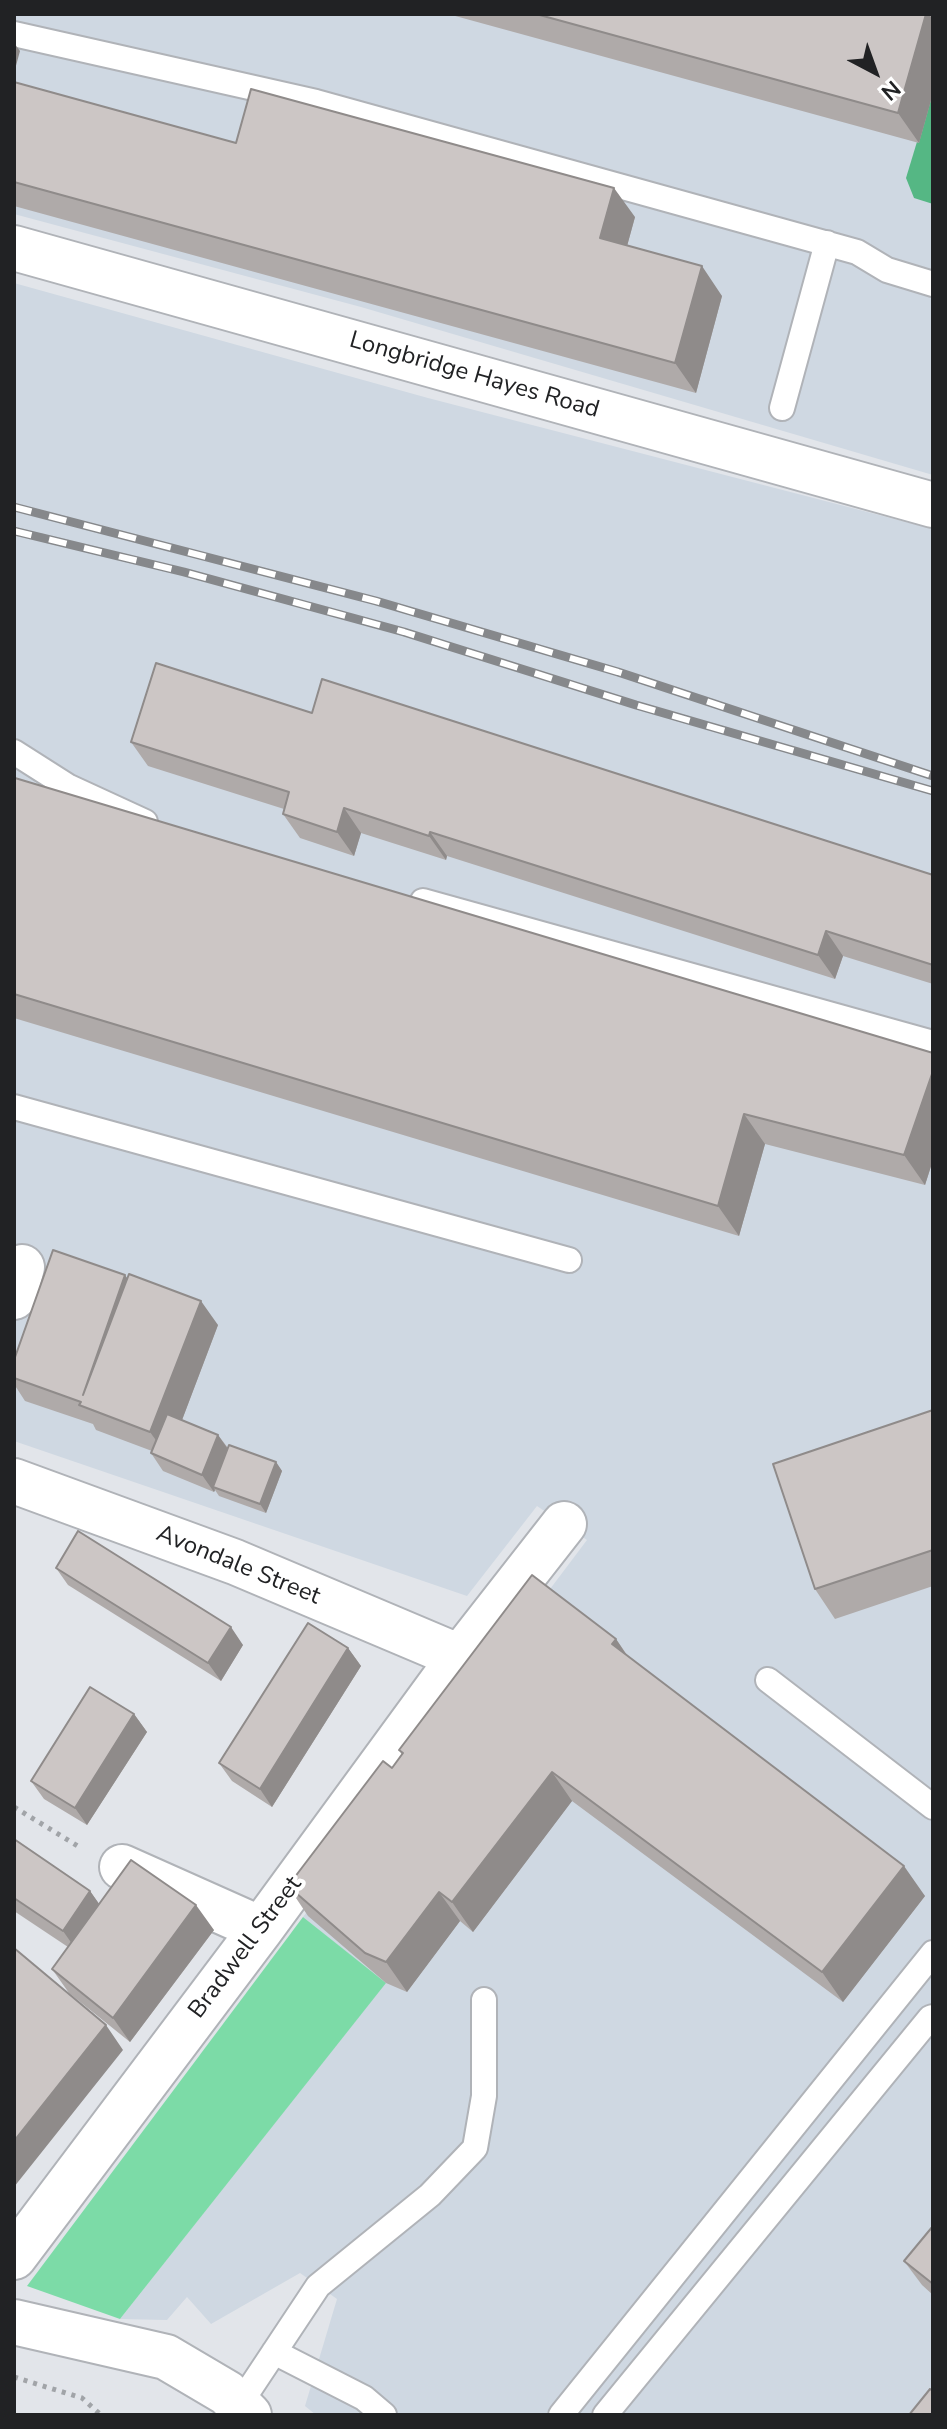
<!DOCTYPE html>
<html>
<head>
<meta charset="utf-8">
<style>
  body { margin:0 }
  #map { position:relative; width:947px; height:2429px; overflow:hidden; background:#e2e5ea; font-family:"Nunito Sans",sans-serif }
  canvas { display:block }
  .frame { position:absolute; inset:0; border:16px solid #212224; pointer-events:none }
  .north { position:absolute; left:835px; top:32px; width:80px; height:80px; -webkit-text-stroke:6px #fff; paint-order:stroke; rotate:139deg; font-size:22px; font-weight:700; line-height:32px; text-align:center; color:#212224 }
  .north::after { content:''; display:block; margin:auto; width:28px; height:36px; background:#212224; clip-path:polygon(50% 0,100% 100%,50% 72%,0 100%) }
</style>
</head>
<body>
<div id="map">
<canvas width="947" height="2429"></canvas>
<div class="frame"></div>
<div class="north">N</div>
</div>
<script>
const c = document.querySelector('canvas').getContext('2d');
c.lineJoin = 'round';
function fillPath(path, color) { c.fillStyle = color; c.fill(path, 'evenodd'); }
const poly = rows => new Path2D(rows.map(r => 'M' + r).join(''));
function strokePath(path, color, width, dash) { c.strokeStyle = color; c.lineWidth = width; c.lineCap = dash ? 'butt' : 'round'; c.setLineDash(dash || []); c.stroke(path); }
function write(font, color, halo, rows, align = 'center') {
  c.font = font + ' "Nunito Sans",sans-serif'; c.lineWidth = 8; c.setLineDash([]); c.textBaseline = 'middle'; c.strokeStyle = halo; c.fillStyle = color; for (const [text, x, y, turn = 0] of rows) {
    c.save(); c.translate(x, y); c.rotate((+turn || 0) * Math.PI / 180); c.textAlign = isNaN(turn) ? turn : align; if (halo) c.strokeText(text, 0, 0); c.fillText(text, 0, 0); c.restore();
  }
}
fillPath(poly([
  [14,14,933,14,933,475,361,307,14,214],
  [14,283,428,398,933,529,933,2415,316,2415,305,2406,337,2299,300,2273,211,2324,187,2297,167,2320,120,2319,385,1983,303,1917,587,1540,537,1506,467,1596,14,1441]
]), '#cfd8e2');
fillPath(poly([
  [303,1917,386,1983,120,2319,27,2286]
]), '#7cdba7');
fillPath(poly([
  [933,89,933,204,914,198,906,178]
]), '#55b784');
const service = poly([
  [14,34,316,102,857,252,887,270,933,284],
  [782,408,827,243],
  [14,752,69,787,145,822],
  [423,901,933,1043],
  [14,1107,569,1260],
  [768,1680,933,1807],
  [274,2352,364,2398,384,2415],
  [239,2405,318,2286,430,2195,475,2148,484,2096,484,2000],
  [561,2415,933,1953],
  [605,2415,930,2018,933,2017]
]);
const minor = poly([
  [14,248,933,505],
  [14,1297,22,1267],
  [14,1481,235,1562,460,1657],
  [122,1867,261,1929],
  [14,2257,261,1929,460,1657,564,1524],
  [14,2322,166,2357,227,2393,249,2415]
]);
strokePath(service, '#b0b3b8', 28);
strokePath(minor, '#b0b3b8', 48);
strokePath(poly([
  [14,1807,81,1848],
  [14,2377,82,2398,101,2415]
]), '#a1a4a8', 5, [4, 6]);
strokePath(service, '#fff', 24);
strokePath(minor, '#fff', 44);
const rail = poly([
  [14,507,376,601,618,672,933,776],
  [14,531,184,572,404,632,636,705,933,791]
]);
strokePath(rail, '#86888b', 9);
strokePath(rail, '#fff', 6, [18]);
fillPath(poly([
  [448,14,929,14,933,20,933,93,919,143],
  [14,82,236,143,635,217,627,246,722,296,696,393,14,206],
  [312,713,933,875,933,984,843,956,835,979,447,856,446,860,361,833,354,856,300,838,283,814,284,809,148,766,131,742],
  [14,782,933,1053,933,1160,925,1185,765,1144,739,1236,14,1018],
  [125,1275,127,1279,218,1325,182,1420,218,1435,228,1448,276,1462,282,1471,266,1513,219,1496,215,1490,214,1492,163,1471,151,1453,152,1451,96,1430,93,1424,25,1401,14,1384,14,1360],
  [933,1410,933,1586,835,1619,815,1589],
  [56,1568,243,1645,221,1681,68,1585],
  [616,1639,627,1655,925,1896,843,2002,572,1801,473,1932,460,1921,407,1992,386,1983,308,1916,288,1886,392,1768,402,1755,399,1750],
  [348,1648,361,1666,272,1807,232,1781,219,1763],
  [134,1714,147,1732,87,1825,44,1799,31,1781],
  [14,1839,90,1891,99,1904,214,1930,130,2042,69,1993,52,1969,68,1947,14,1911],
  [933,2226,933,2295,922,2285,904,2261]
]), '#afaaa9');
fillPath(poly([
  [926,14,929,14,933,20,933,93,919,143,898,113],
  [14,43,20,51,14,73],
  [614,188,635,217,621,268,600,238],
  [702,266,722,296,696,393,675,363],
  [344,808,361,833,354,856,337,832],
  [430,832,447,856,446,860,429,836],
  [826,931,843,956,835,979,818,955],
  [933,1071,933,1160,925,1185,904,1155],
  [744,1114,765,1144,739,1236,718,1206],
  [125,1275,142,1300,83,1395],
  [201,1301,218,1325,168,1457,150,1432],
  [218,1435,230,1452,213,1487,215,1490,214,1492,202,1475],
  [276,1462,282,1471,266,1513,260,1504],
  [231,1627,243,1645,221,1681,208,1663],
  [616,1639,636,1669,612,1644],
  [348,1648,361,1666,272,1807,260,1789],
  [134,1714,147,1732,87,1825,75,1808],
  [552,1772,572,1801,473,1932,452,1902],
  [904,1866,925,1896,843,2002,822,1972],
  [90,1891,107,1915,80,1955,63,1931],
  [439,1892,460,1921,407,1992,386,1962],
  [196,1905,214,1930,130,2042,113,2018],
  [106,2025,123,2050,14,2187,14,2141]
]), '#8f8b8a');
const building = poly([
  [536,14,926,14,898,113,536,14],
  [14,82,236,143,251,89,614,188,600,238,702,266,675,363,14,182,14,82],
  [156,663,312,713,322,679,933,875,933,965,826,931,818,955,430,832,429,836,344,808,337,832,283,814,289,792,131,742,156,663],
  [15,778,933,1053,933,1071,904,1155,744,1114,718,1206,14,994,14,782,15,778],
  [53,1250,125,1275,83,1395,129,1274,201,1301,150,1432,79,1405,81,1402,14,1378,14,1360,53,1250],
  [933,1410,933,1550,815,1589,773,1464,933,1410],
  [167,1414,218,1435,202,1475,151,1453,167,1414],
  [229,1445,276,1462,260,1504,213,1487,229,1445],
  [78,1531,231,1627,208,1663,56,1568,78,1531],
  [532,1575,616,1639,612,1644,904,1866,822,1972,552,1772,452,1902,439,1892,386,1962,365,1953,288,1886,383,1761,392,1768,403,1753,399,1750,532,1575],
  [308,1623,348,1648,260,1789,219,1763,308,1623],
  [90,1687,134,1714,75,1808,31,1781,90,1687],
  [14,1839,90,1891,63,1931,14,1898,14,1839],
  [131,1860,196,1905,113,2018,52,1969,131,1860],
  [14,1948,106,2025,14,2141,14,1948],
  [933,2226,933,2284,904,2261,933,2226],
  [930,2389,933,2391,933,2415,909,2415,930,2389]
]);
fillPath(building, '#ccc6c5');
strokePath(building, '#8f8b8a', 2);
write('24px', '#212224', '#fff', [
  ["Longbridge Hayes Road",474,376,16],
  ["Avondale Street",238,1566,22],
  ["Bradwell Street",246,1948,-53]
]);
</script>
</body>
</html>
